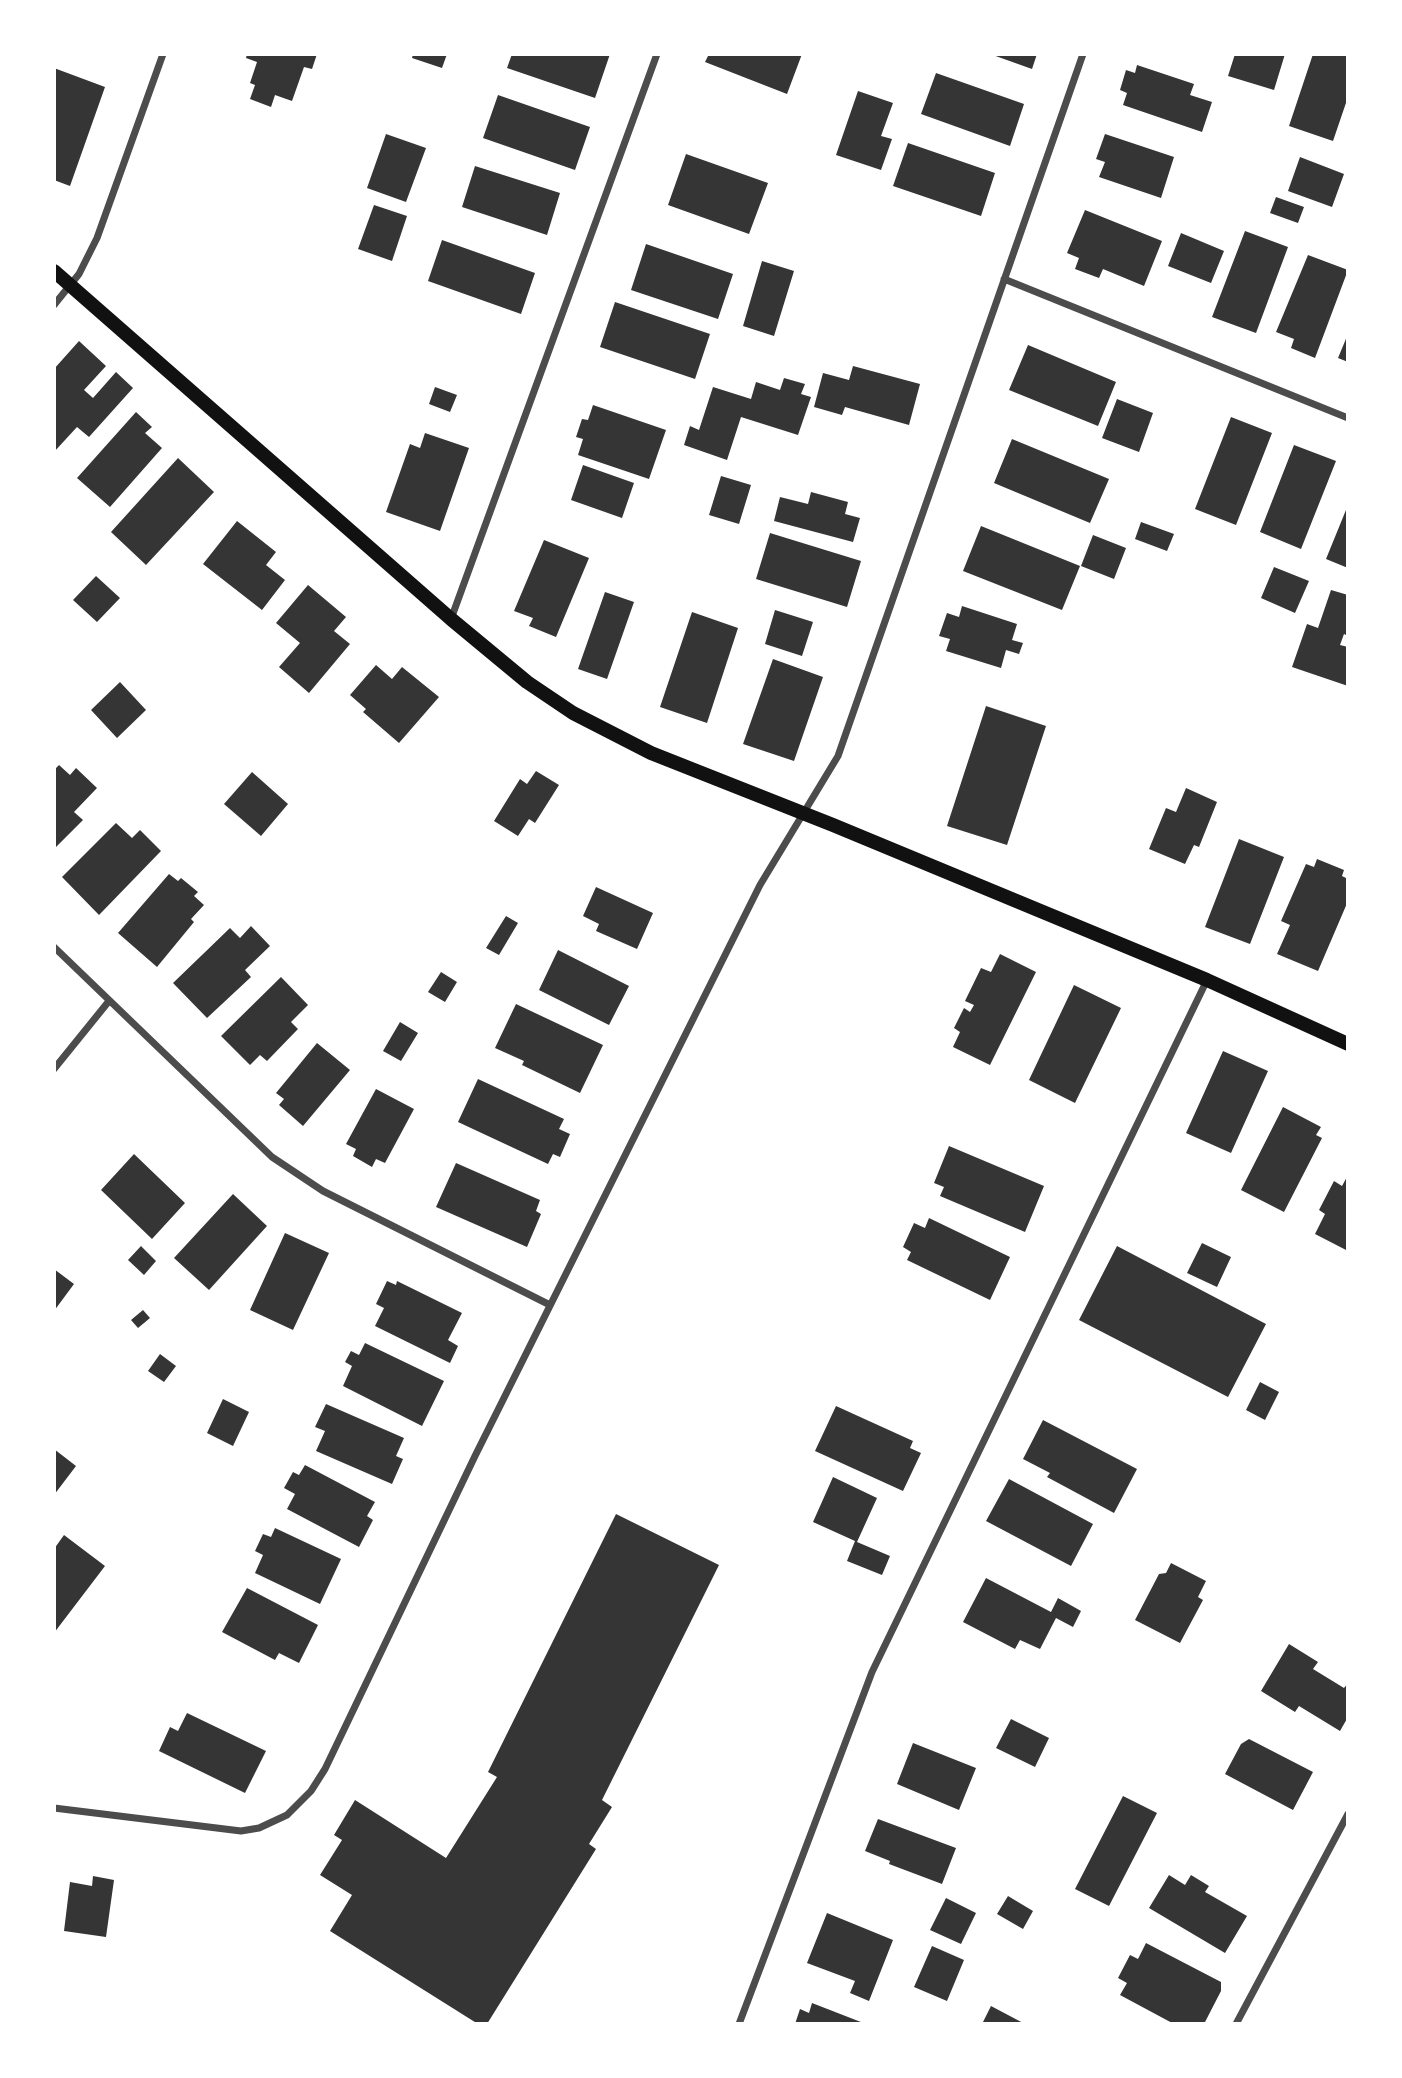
<!DOCTYPE html>
<html>
<head>
<meta charset="utf-8">
<style>
  body { margin:0 }
  #map { position:relative; width:1402px; height:2078px; overflow:hidden; background:#fff; font-family:Barlow,sans-serif }
  canvas { display:block }
  .frame { position:absolute; inset:0; border:56px solid #fff; pointer-events:none }
</style>
</head>
<body>
<div id="map">
<canvas width="1402" height="2078"></canvas>
<div class="frame"></div>
</div>
<script>
const c = document.querySelector('canvas').getContext('2d');
c.lineJoin = 'round';
function fillPath(path, color) { c.fillStyle = color; c.fill(path, 'evenodd'); }
const poly = rows => new Path2D(rows.map(r => 'M' + r).join(''));
function strokePath(path, color, width, dash) { c.strokeStyle = color; c.lineWidth = width; c.lineCap = dash ? 'butt' : 'round'; c.setLineDash(dash || []); c.stroke(path); }
fillPath(poly([
  [247,54,317,54,312,69,304,67,292,101,275,95,271,107,250,99,255,85,250,83,257,62,246,58],
  [413,54,447,54,442,68,412,58],
  [512,54,610,54,595,98,507,68],
  [709,54,802,54,787,94,705,62],
  [990,54,1037,54,1032,69],
  [1235,54,1285,54,1274,90,1228,76],
  [1313,54,1348,54,1348,97,1333,141,1289,126],
  [1137,65,1194,84,1190,95,1212,102,1202,132,1123,105,1127,93,1120,90,1126,70,1135,73],
  [54,68,105,87,70,186,54,180],
  [936,73,1024,104,1010,146,921,114],
  [858,91,893,103,881,136,892,139,881,170,836,155],
  [498,95,590,127,575,170,483,138],
  [386,134,426,148,406,202,367,188],
  [1105,134,1174,157,1161,198,1099,177,1105,162,1096,159],
  [908,143,995,173,981,216,893,186],
  [686,154,768,183,749,234,668,205],
  [1300,157,1344,174,1332,207,1288,191],
  [475,166,560,193,547,235,462,207],
  [1276,197,1304,207,1298,223,1270,213],
  [374,205,407,216,392,261,358,249],
  [1085,210,1162,241,1144,286,1103,269,1099,278,1075,269,1079,258,1067,253],
  [1245,231,1288,247,1256,333,1212,317],
  [1181,233,1224,251,1211,283,1168,266],
  [442,240,535,273,521,314,428,281],
  [646,244,733,274,718,319,631,290],
  [1308,255,1348,270,1315,358,1291,348,1294,339,1276,332],
  [762,261,794,271,774,336,743,326],
  [615,302,710,334,695,379,600,347],
  [1348,334,1348,362,1338,358],
  [79,341,106,366,84,390,93,398,116,372,133,388,89,437,77,427,54,452,54,369],
  [1028,345,1116,382,1098,426,1009,390],
  [853,366,920,384,909,425,845,407,842,415,814,407,823,373,849,380],
  [784,378,805,384,801,394,811,397,798,435,741,417,727,460,684,445,690,426,699,430,713,387,751,399,756,382,780,390],
  [435,387,457,395,450,412,429,404],
  [1117,399,1153,413,1139,452,1102,438],
  [593,405,666,430,649,479,578,455,583,439,576,437,582,419,588,420],
  [136,412,152,427,145,433,162,448,110,507,77,478],
  [1231,417,1272,433,1236,525,1195,509],
  [425,433,469,448,440,531,386,512,410,444,420,448],
  [1012,439,1109,479,1090,523,994,483],
  [1294,445,1336,461,1301,549,1260,532],
  [178,458,214,492,146,565,111,532],
  [583,465,634,483,622,518,571,500],
  [721,476,751,485,739,524,709,515],
  [811,492,848,502,845,514,860,518,853,542,774,521,780,497,808,504],
  [1348,505,1348,568,1326,559],
  [237,521,276,552,266,565,285,580,262,610,203,564],
  [1141,522,1174,534,1167,551,1135,539],
  [981,526,1080,566,1062,610,963,571],
  [770,533,861,561,847,607,756,579],
  [1093,535,1126,548,1114,579,1081,566],
  [544,540,589,558,556,637,529,626,533,618,514,611],
  [1274,567,1309,581,1295,613,1261,598],
  [96,576,120,598,97,622,73,600],
  [308,585,346,617,334,631,350,644,309,693,279,667,300,643,276,623],
  [1331,590,1348,595,1348,636,1344,634,1340,645,1348,647,1348,686,1292,667,1307,624,1318,628],
  [605,592,634,602,607,679,578,669],
  [962,606,1017,624,1012,640,1023,643,1019,654,1006,650,1001,668,946,651,950,639,939,636,947,613,959,617],
  [775,610,813,622,802,656,765,644],
  [692,612,738,628,707,723,660,707],
  [773,659,823,677,794,761,743,744],
  [376,665,392,679,402,667,439,697,399,743,363,712,366,709,350,695],
  [120,682,146,710,117,738,91,710],
  [986,706,1046,726,1007,845,947,826],
  [59,765,70,775,76,768,97,788,74,812,83,820,54,849,54,770],
  [536,771,559,785,535,823,529,819,518,836,494,821,520,779,527,784],
  [252,772,288,804,261,836,224,804],
  [1186,788,1217,802,1199,847,1194,845,1185,864,1149,849,1166,808,1176,812],
  [116,823,132,838,140,830,161,851,99,915,62,877],
  [1239,839,1284,857,1250,944,1205,927],
  [1317,859,1344,870,1342,876,1348,879,1348,901,1318,971,1277,954,1290,925,1281,921,1306,864,1314,867],
  [169,874,178,881,181,878,198,892,194,896,204,905,191,919,194,922,157,967,118,933],
  [596,887,653,913,637,949,596,931,599,924,583,916],
  [506,916,518,923,499,955,486,948],
  [251,926,270,946,245,970,251,977,207,1018,173,983,230,928,240,938],
  [558,950,629,986,609,1025,539,990],
  [1000,954,1036,972,990,1065,953,1047,960,1032,954,1028,964,1008,970,1012,974,1005,965,1001,981,968,991,972],
  [441,972,457,982,445,1002,428,992],
  [281,977,308,1005,291,1022,298,1029,267,1061,260,1055,250,1065,221,1036],
  [1074,985,1121,1008,1075,1103,1029,1080],
  [516,1004,603,1045,580,1093,522,1065,524,1061,495,1048],
  [400,1022,418,1033,401,1061,383,1051],
  [317,1043,350,1070,303,1126,279,1105,284,1099,276,1093],
  [1223,1051,1268,1071,1231,1153,1186,1133],
  [478,1079,564,1119,559,1129,570,1134,560,1157,553,1154,548,1164,458,1122],
  [376,1089,414,1109,385,1163,376,1159,372,1167,353,1156,356,1149,346,1144],
  [1283,1107,1321,1127,1316,1135,1322,1138,1284,1212,1241,1190],
  [949,1146,1044,1186,1025,1232,940,1196,944,1187,934,1183],
  [134,1154,185,1203,152,1239,101,1190],
  [456,1163,540,1200,536,1211,541,1214,527,1247,436,1207],
  [1348,1175,1348,1251,1315,1234,1325,1214,1319,1210,1334,1181,1342,1186],
  [233,1194,267,1226,209,1290,174,1258],
  [929,1218,1010,1257,990,1300,907,1260,911,1252,903,1247,914,1223,925,1228],
  [285,1233,329,1253,293,1330,250,1310],
  [1202,1243,1231,1257,1217,1287,1187,1273],
  [141,1246,156,1261,144,1275,128,1260],
  [1117,1246,1266,1324,1228,1397,1079,1320],
  [54,1269,74,1284,54,1311],
  [387,1281,396,1285,397,1281,462,1313,448,1340,458,1346,450,1363,375,1326,384,1308,376,1304],
  [143,1310,150,1318,138,1328,131,1320],
  [365,1343,444,1381,422,1426,343,1386,352,1366,345,1362,351,1351,359,1355],
  [160,1354,176,1366,164,1382,148,1371],
  [1260,1382,1279,1392,1265,1420,1246,1410],
  [223,1399,249,1412,233,1446,207,1433],
  [326,1404,404,1438,396,1456,403,1459,392,1484,316,1451,325,1431,315,1427],
  [836,1406,913,1441,910,1448,921,1453,903,1491,815,1451],
  [1043,1420,1137,1469,1114,1513,1047,1477,1050,1473,1023,1459],
  [54,1449,76,1466,54,1495],
  [305,1465,375,1502,367,1516,373,1520,359,1547,287,1509,295,1494,284,1488,293,1472,299,1475],
  [833,1477,877,1498,857,1542,890,1556,882,1575,847,1561,855,1541,813,1522],
  [1009,1479,1093,1524,1071,1566,986,1521],
  [616,1514,719,1565,602,1800,612,1807,589,1844,596,1849,487,2024,478,2024,330,1931,352,1895,320,1875,342,1840,334,1835,355,1800,446,1858,497,1777,488,1772],
  [275,1528,341,1559,320,1604,255,1573,263,1555,255,1551,263,1534,271,1537],
  [64,1535,105,1566,54,1633,54,1549],
  [1171,1563,1206,1581,1198,1597,1203,1600,1180,1643,1135,1620,1159,1574,1166,1573],
  [986,1578,1051,1612,1058,1598,1081,1611,1073,1627,1056,1618,1040,1649,1020,1640,1015,1649,963,1622],
  [247,1588,318,1625,299,1663,279,1653,275,1660,222,1632],
  [1289,1644,1318,1662,1313,1669,1344,1688,1348,1683,1348,1717,1340,1731,1299,1706,1295,1712,1261,1691],
  [187,1713,266,1751,245,1793,159,1751,170,1727,178,1731],
  [1011,1719,1049,1738,1035,1767,996,1748],
  [1249,1739,1313,1772,1293,1810,1225,1774,1241,1744],
  [913,1743,976,1768,959,1810,897,1784],
  [1123,1796,1157,1813,1109,1906,1075,1889],
  [878,1819,956,1848,942,1884,889,1864,890,1861,865,1851],
  [1169,1875,1185,1885,1191,1875,1209,1886,1205,1892,1247,1916,1225,1953,1149,1908],
  [93,1876,114,1880,106,1937,64,1931,70,1882,92,1886],
  [1008,1896,1033,1911,1023,1929,997,1914],
  [946,1898,976,1913,961,1944,930,1930],
  [827,1913,893,1940,869,2001,850,1993,855,1981,807,1963],
  [1146,1943,1221,1982,1221,1991,1204,2024,1174,2024,1120,1995,1127,1983,1118,1978,1130,1955,1138,1959],
  [932,1946,964,1960,947,2001,914,1987],
  [812,2003,866,2024,795,2024,800,2009,809,2013],
  [991,2006,1025,2024,982,2024]
]), '#353535');
strokePath(poly([
  [1004,279,1348,418],
  [54,305,79,274,97,238,163,54],
  [451,619,657,54],
  [54,947,272,1157,323,1191,550,1305],
  [54,1069,109,1001],
  [54,1808,241,1831,259,1828,287,1815,311,1791,325,1769,475,1456,760,885,838,756,1083,54],
  [739,2024,872,1672,1207,980],
  [1236,2024,1348,1814]
]), '#4c4c4c', 7);
strokePath(poly([
  [54,271,451,619,527,682,573,713,651,753,833,825,1207,980,1348,1044]
]), '#111', 14);
</script>
</body>
</html>
